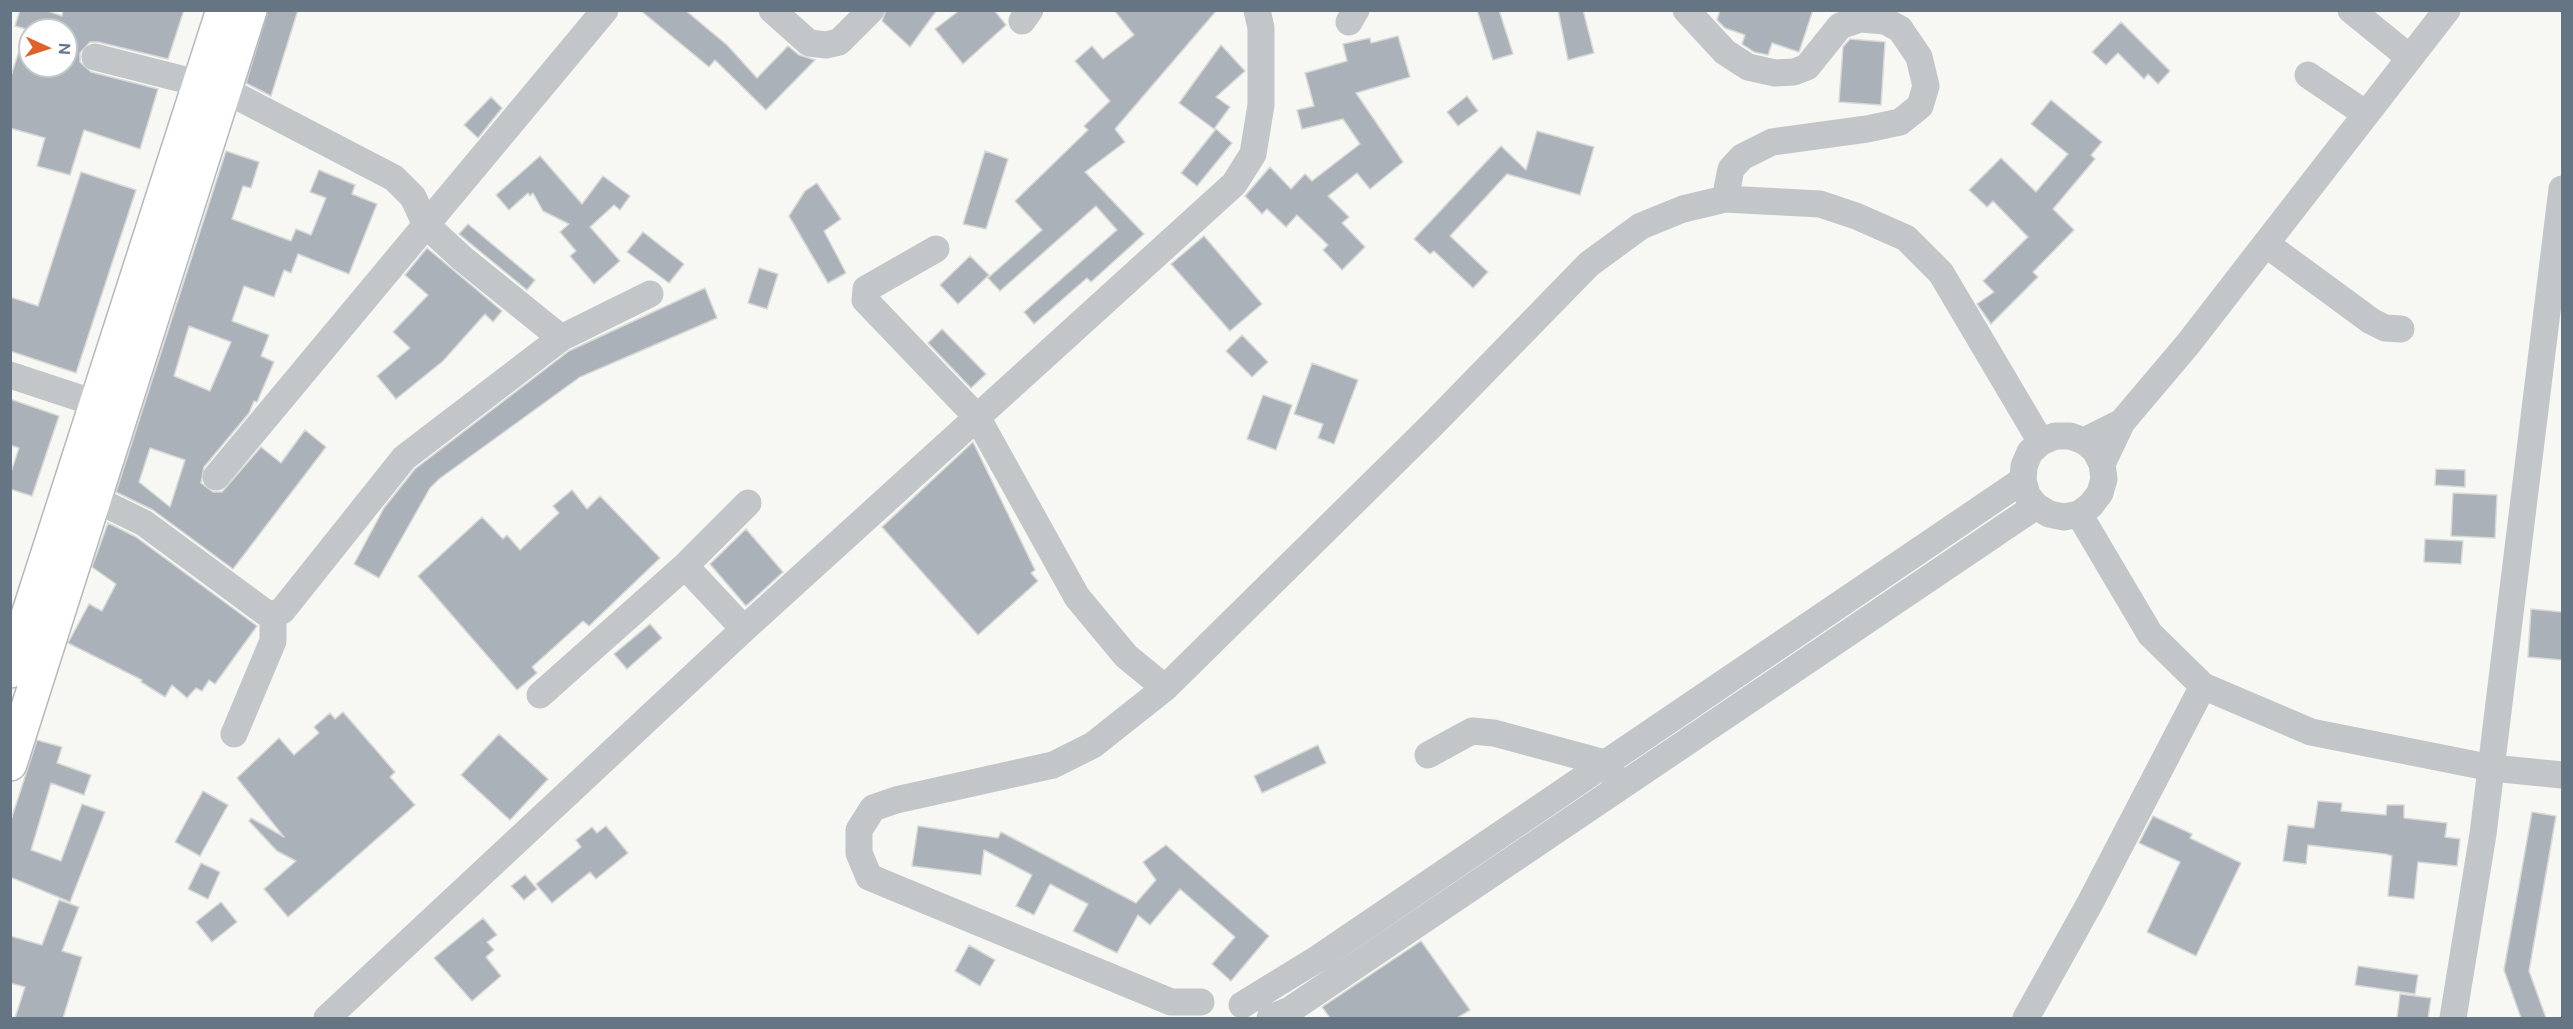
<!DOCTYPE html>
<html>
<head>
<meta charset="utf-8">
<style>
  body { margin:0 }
  #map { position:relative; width:2573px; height:1029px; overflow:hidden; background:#f7f7f4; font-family:"DM Sans",sans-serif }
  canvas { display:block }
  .frame { position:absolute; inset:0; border:12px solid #667584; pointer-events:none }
  .north { position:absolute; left:18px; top:18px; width:60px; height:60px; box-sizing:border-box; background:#fff; border:2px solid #c2c8ce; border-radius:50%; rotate:93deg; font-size:16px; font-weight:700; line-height:24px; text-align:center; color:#667584 }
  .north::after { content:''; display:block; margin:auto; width:21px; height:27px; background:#e0622a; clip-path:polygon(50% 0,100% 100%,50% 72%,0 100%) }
</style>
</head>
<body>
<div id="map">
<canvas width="2573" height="1029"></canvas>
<div class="frame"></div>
<div class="north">N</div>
</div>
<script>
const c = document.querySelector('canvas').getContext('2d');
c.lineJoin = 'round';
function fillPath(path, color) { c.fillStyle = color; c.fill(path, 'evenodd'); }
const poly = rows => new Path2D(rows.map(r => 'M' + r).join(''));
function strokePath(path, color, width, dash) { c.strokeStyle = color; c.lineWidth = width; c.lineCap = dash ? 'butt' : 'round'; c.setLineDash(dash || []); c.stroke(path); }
const building = poly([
  [20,10,45,10,62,16,63,10,184,10,168,59,98,42,90,42,80,53,80,62,91,72,158,89,140,149,84,130,70,175,37,166,45,138,10,128,10,79,26,29,15,26,20,10],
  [30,30,66,30,66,66,30,66,30,30],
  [268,10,298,10,271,96,246,83,268,10],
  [640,10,685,10,727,45,757,78,788,46,799,55,815,60,766,110,715,60,709,67,640,10],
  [886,10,937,10,910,47,882,21,886,10],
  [960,10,994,10,1006,25,963,64,935,29,960,10],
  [1114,10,1217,10,1115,129,1125,142,1085,172,1144,234,1091,282,1087,278,1034,324,1024,312,1117,230,1096,206,1000,291,988,278,1042,230,1015,201,1088,130,1084,126,1110,101,1075,61,1092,46,1103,59,1134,35,1114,10],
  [1477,10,1499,10,1513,54,1493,60,1477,10],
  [1558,10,1583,10,1594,53,1568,60,1558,10],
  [1720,10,1813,10,1799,52,1772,43,1768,55,1754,52,1742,44,1745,35,1725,28,1717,20,1720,10],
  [2121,22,2170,71,2158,84,2148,74,2144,79,2118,53,2106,65,2092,52,2121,22],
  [1398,36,1410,77,1356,93,1403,162,1370,189,1357,173,1328,196,1349,217,1342,223,1365,247,1342,270,1323,250,1328,245,1297,215,1286,227,1267,209,1262,214,1245,196,1270,167,1291,189,1305,174,1312,181,1360,144,1343,119,1302,129,1297,110,1314,106,1305,73,1347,61,1343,44,1370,38,1371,43,1398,36],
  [1850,39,1885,42,1881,105,1839,102,1843,47,1850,39],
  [1221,45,1245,71,1216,97,1230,107,1214,129,1179,103,1221,45],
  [1467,96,1478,111,1458,126,1447,112,1467,96],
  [491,97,502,108,478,138,464,125,491,97],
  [2051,100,2102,142,2091,155,2095,159,2053,209,2074,230,2033,272,2038,277,1991,324,1977,304,1994,292,1983,281,2028,237,1993,201,1987,207,1969,190,2001,158,2036,192,2068,154,2031,124,2051,100],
  [1216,129,1232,143,1197,186,1181,173,1216,129],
  [1537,131,1594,147,1580,195,1507,174,1450,236,1488,272,1473,288,1434,251,1430,254,1414,239,1501,146,1526,170,1537,131],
  [226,151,259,162,251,188,243,186,232,219,291,241,296,229,311,235,326,198,310,192,319,170,355,185,352,194,377,204,349,274,298,254,291,273,284,270,274,297,244,286,232,321,269,335,261,356,274,362,257,402,254,401,249,413,204,467,201,483,213,492,222,492,261,447,281,463,305,430,326,447,233,569,153,510,116,492,226,151],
  [189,326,231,342,210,391,174,376,189,326],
  [150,448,185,460,170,507,139,482,150,448],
  [985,151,1008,159,986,229,963,224,985,151],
  [540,156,582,204,603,176,630,196,620,210,614,205,590,227,620,261,594,284,570,256,576,251,560,232,569,224,543,211,533,193,530,196,528,193,509,210,496,195,540,156],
  [81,172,136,190,76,373,10,351,10,297,38,306,81,172],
  [817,183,841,219,824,231,846,273,828,283,789,216,805,191,817,183],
  [468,224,535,280,527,290,459,234,468,224],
  [643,232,684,264,669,283,627,252,643,232],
  [1204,236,1262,304,1230,331,1171,264,1204,236],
  [427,248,502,311,493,322,485,314,443,361,396,399,377,376,410,348,393,332,428,295,405,275,427,248],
  [970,256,989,275,958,304,940,285,970,256],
  [759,268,778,274,767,309,748,303,759,268],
  [705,288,717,318,580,377,439,479,430,488,379,578,354,564,384,508,415,469,569,351,705,288],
  [942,329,986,374,971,388,928,343,942,329],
  [1242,335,1268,362,1252,377,1226,351,1242,335],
  [1312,363,1358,380,1334,444,1318,438,1323,424,1294,414,1312,363],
  [1263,395,1292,405,1276,450,1247,439,1263,395],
  [10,399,59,416,32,496,10,489,10,475,19,448,10,445,10,399],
  [973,442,1035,570,1031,573,1038,581,978,635,882,527,973,442],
  [2436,469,2465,470,2465,487,2435,485,2436,469],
  [572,490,587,509,600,496,660,558,589,626,583,621,532,667,537,673,517,690,418,576,482,517,503,539,507,535,520,550,559,513,553,506,572,490],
  [2453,493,2497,495,2495,538,2451,536,2453,493],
  [108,523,136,537,257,626,215,684,209,680,202,691,196,688,187,698,172,685,165,697,141,682,142,680,68,643,89,604,102,611,116,584,92,567,108,523],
  [746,529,783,572,746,606,710,564,746,529],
  [2425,539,2463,541,2461,564,2424,562,2425,539],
  [2531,609,2562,612,2562,660,2528,657,2531,609],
  [650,624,662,638,627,669,614,654,650,624],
  [343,712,395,772,390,777,415,805,288,917,264,889,296,861,277,851,249,821,251,818,284,837,237,778,279,738,294,755,319,733,314,727,330,713,335,719,343,712],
  [499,734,548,779,510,820,461,775,499,734],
  [37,740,62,747,57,763,91,775,84,795,51,783,31,850,61,861,82,804,105,812,70,902,10,877,10,823,37,740],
  [1318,745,1326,763,1262,793,1254,776,1318,745],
  [203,791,228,805,200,856,175,842,203,791],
  [2318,801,2342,803,2341,811,2386,815,2387,805,2404,805,2404,818,2447,823,2445,837,2460,839,2457,866,2418,862,2414,899,2388,896,2392,856,2386,854,2308,845,2306,864,2283,861,2288,825,2314,828,2318,801],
  [2532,812,2556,816,2529,971,2546,1018,2521,1018,2504,970,2532,812],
  [2153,816,2192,834,2190,838,2241,863,2196,956,2147,932,2180,862,2139,843,2153,816],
  [606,826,628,853,596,879,590,872,552,903,536,884,581,847,576,840,592,827,597,833,606,826],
  [918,826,998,838,1001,832,1136,903,1156,880,1143,862,1166,845,1269,936,1231,981,1212,964,1235,937,1180,889,1150,925,1138,915,1117,953,1073,931,1088,904,1050,884,1034,915,1016,906,1032,875,984,850,981,875,912,866,918,826],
  [201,863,220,872,208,899,188,889,201,863],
  [525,875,537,889,524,900,511,886,525,875],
  [59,900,79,907,62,951,82,957,63,1018,15,1018,25,987,10,983,10,936,42,945,59,900],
  [221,902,237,922,212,942,196,922,221,902],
  [483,918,497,935,487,942,494,950,486,957,501,976,472,1001,434,958,483,918],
  [1421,941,1470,1010,1457,1018,1330,1018,1322,1007,1421,941],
  [969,945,995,960,980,986,955,971,969,945],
  [2358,966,2418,975,2415,994,2355,985,2358,966],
  [2400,994,2431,998,2428,1018,2397,1018,2400,994]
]);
fillPath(building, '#aab1b8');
strokePath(building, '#d8d8d6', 1.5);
const major = poly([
  [10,671,223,10],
  [10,764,250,10]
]);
strokePath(major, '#b5b9bd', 36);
strokePath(poly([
  [772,10,809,43,826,45,839,42,871,10],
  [1686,10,1725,52,1748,67,1775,73,1794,72,1807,67,1840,26,1860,19,1885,21,1900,29,1919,57,1926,86,1920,106,1900,122,1867,129,1772,142,1742,157,1731,169,1725,199],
  [2351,10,2410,58],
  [1022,21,1030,10],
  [1349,22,1356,10],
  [95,57,225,90,394,178,413,197,426,225,463,259,561,338],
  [2308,75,2366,114],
  [2266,244,2371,321,2385,328,2401,329],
  [936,249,866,289,865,300,977,417,1077,597,1126,656,1165,688,1433,424,1589,264,1641,226,1683,209,1725,199,1820,204,1856,216,1906,238,1941,273,2041,442],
  [10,375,116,410],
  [2084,441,2095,450,2102,464,2104,479,2100,493,2091,505,2079,514,2064,517,2049,514,2036,506,2027,495,2023,480,2024,466,2030,452,2041,442,2055,436,2070,436,2084,441,2122,422],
  [2102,464,2122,422,2188,344,2447,10],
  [216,477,605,10],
  [95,499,144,523,266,613,273,614,282,611,404,458,561,338,650,294],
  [2079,514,2150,634,2203,686,2311,732,2492,768,2562,775],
  [685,566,744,629],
  [1165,688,1093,745,1053,765,896,800,873,808,859,830,859,853,869,877,1171,1002,1201,1002],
  [540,695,685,566,748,503],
  [234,734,273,641,273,614],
  [1428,755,1472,731,1494,733,1605,763,1612,773],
  [1242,1005,1317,959,2023,480],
  [327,1018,744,629,1234,184,1253,154,1261,105,1261,28,1257,10],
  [1270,1018,1290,1010,2036,506],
  [2026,1018,2090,903,2203,686],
  [2453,1018,2483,834,2562,189]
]), '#c2c6c9', 27);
strokePath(major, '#fff', 33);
</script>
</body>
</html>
